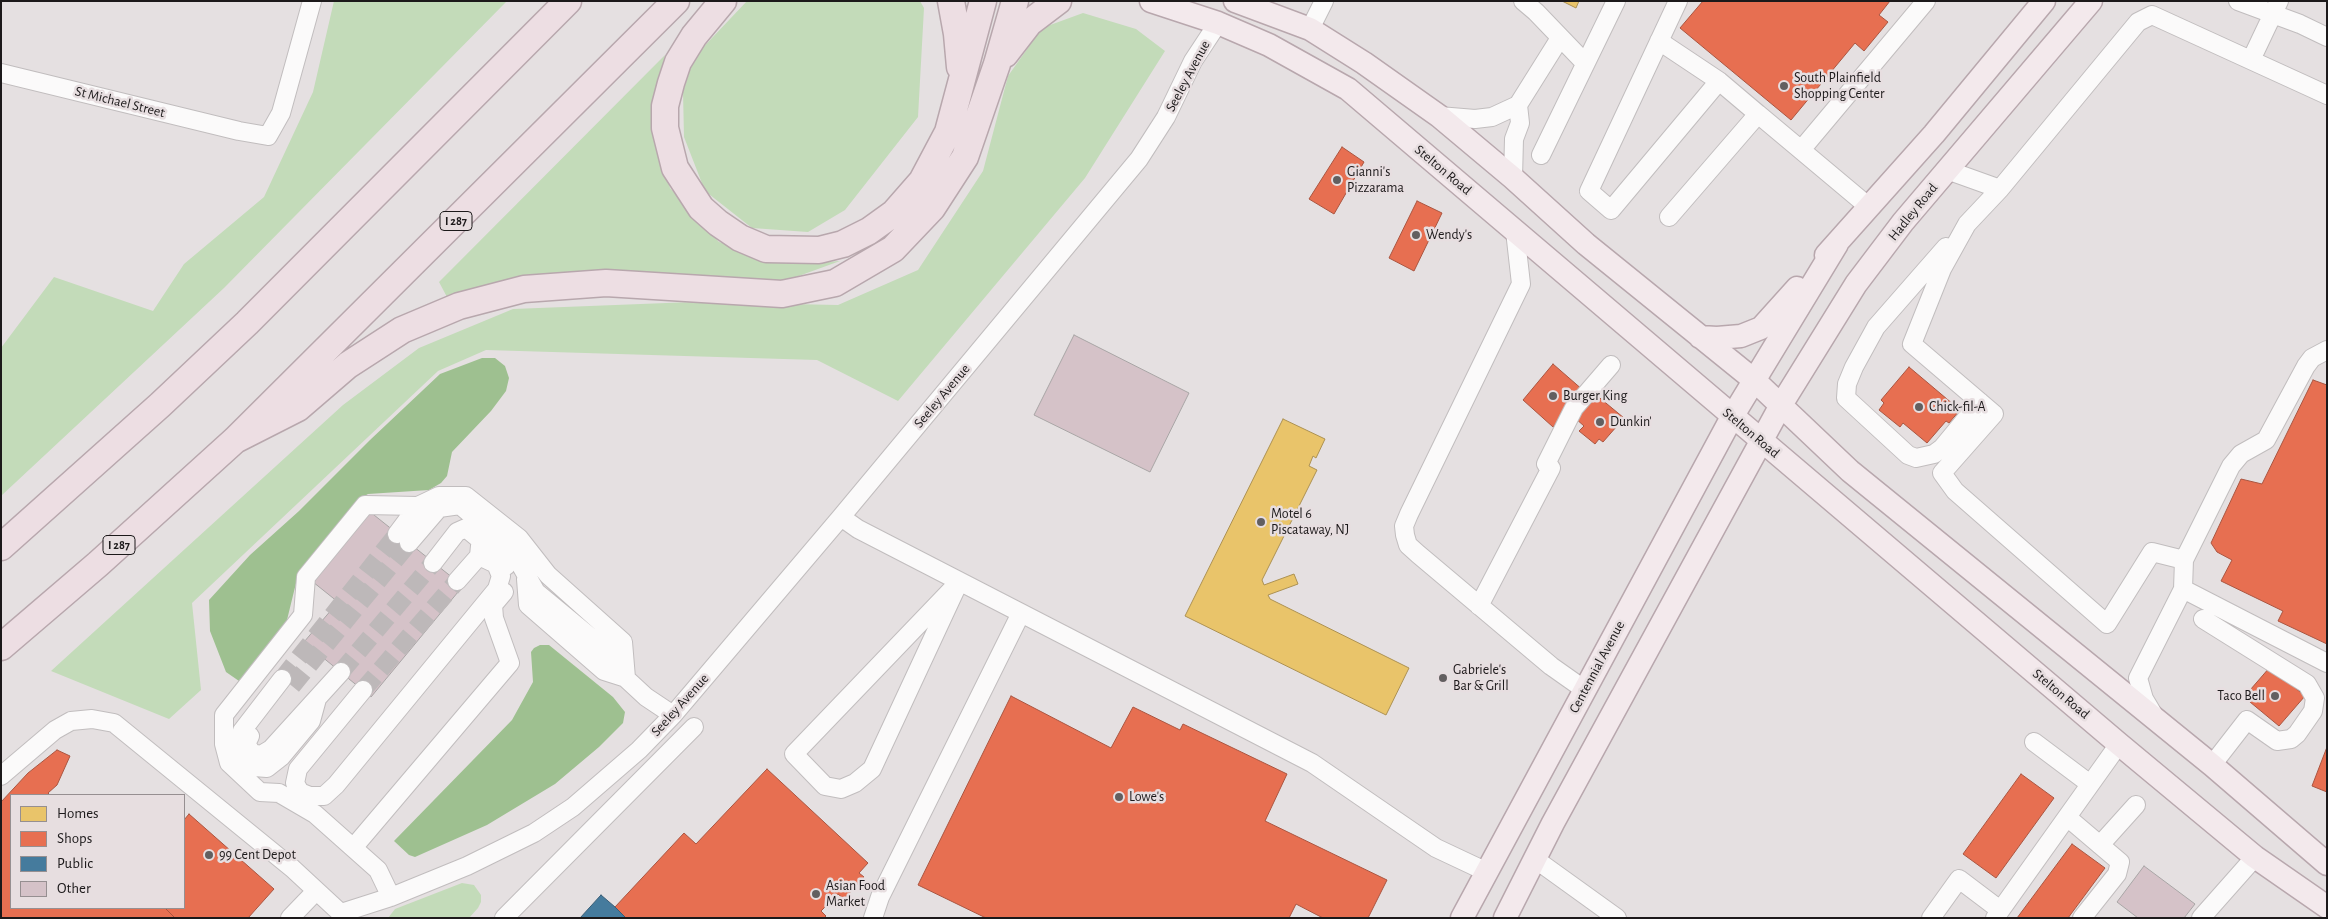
<!DOCTYPE html>
<html>
<head>
<meta charset="utf-8">
<style>
  body { margin:0 }
  #map { position:relative; width:2328px; height:919px; overflow:hidden; background:#e5e0e1; font-family:"Alegreya Sans",sans-serif }
  canvas { display:block }
  .frame { position:absolute; inset:0; border:2px solid #1c191a; pointer-events:none }
  .legend { position:absolute; left:10px; top:794px; width:175px; height:115px; box-sizing:border-box; background:#e7dee0; border:1px solid #968f91; margin:0; padding:6px 9px; list-style:none; font-size:15px; color:#1c191a }
  .legend li { display:flex; align-items:center; gap:10px; height:25px }
  .legend b { width:25px; border:1px solid #968f91 }
</style>
</head>
<body>
<div id="map">
<canvas width="2328" height="919"></canvas>
<div class="frame"></div>
<ul class="legend">
<li><b style="height:14px;background:#e9c46a"></b>Homes</li>
<li><b style="height:14px;background:#e76f51"></b>Shops</li>
<li><b style="height:14px;background:#457b9d"></b>Public</li>
<li><b style="height:14px;background:#d5c2c8"></b>Other</li>
</ul>
</div>
<script>
const c = document.querySelector('canvas').getContext('2d');
c.lineJoin = 'round';
function fillPath(path, color) { c.fillStyle = color; c.fill(path, 'evenodd'); }
const poly = rows => new Path2D(rows.map(r => 'M' + r).join(''));
function strokePath(path, color, width, dash) { c.strokeStyle = color; c.lineWidth = width; c.lineCap = dash ? 'butt' : 'round'; c.setLineDash(dash || []); c.stroke(path); }
function write(font, color, halo, rows, align = 'center') {
  c.font = font + ' "Alegreya Sans",sans-serif'; c.lineWidth = 5; c.setLineDash([]); c.textBaseline = 'middle'; c.strokeStyle = halo; c.fillStyle = color; for (const [text, x, y, turn = 0] of rows) {
    c.save(); c.translate(x, y); c.rotate((+turn || 0) * Math.PI / 180); c.textAlign = isNaN(turn) ? turn : align; if (halo) c.strokeText(text, 0, 0); c.fillText(text, 0, 0); c.restore();
  }
}
fillPath(poly([
  [334,1,507,1,224,288,1,496,1,348,54,277,153,311,184,264,264,197,313,92],
  [747,1,920,1,924,8,918,117,845,210,808,232,752,228,705,191,684,137,683,92,694,57],
  [1083,13,1136,29,1165,51,1085,178,898,401,817,360,486,350,438,371,192,603,201,690,169,719,51,671,343,405,419,348,513,309,692,302,838,305,918,270,983,171,1008,76,1042,28],
  [665,55,651,115,670,188,719,242,794,264,840,261,774,285,682,277,555,273,447,297,439,282],
  [462,883,474,885,481,895,481,902,478,908,469,918,388,918,395,909]
]), '#c3dbb9');
fillPath(poly([
  [482,358,495,358,505,366,509,378,506,391,491,411,452,452,447,476,441,483,429,490,368,494,361,498,298,575,286,624,275,640,239,681,226,672,210,631,209,600,250,555,299,511,370,440,440,374],
  [540,645,549,645,613,697,625,712,623,723,599,747,555,784,487,825,415,857,409,855,394,841,512,720,533,682,531,652,534,648]
]), '#9ec090');
const homes = poly([
  [1562,1,1579,1,1576,8,1562,1],
  [1283,419,1325,439,1316,458,1313,456,1309,466,1317,470,1262,580,1264,585,1294,574,1298,584,1268,595,1270,599,1409,668,1386,715,1185,616,1283,419]
]);
fillPath(homes, '#e9c46a');
strokePath(homes, '#ac9152', 1);
const shops = poly([
  [1703,1,1890,1,1879,15,1888,22,1864,51,1855,43,1791,120,1680,28,1703,1],
  [1342,147,1364,162,1334,214,1309,199,1342,147],
  [1417,201,1442,213,1414,271,1389,258,1417,201],
  [1553,364,1584,391,1553,427,1523,400,1553,364],
  [1909,367,1960,410,1949,423,1946,421,1927,443,1903,423,1900,427,1879,410,1884,403,1881,400,1909,367],
  [2313,380,2327,385,2327,644,2278,621,2283,611,2221,581,2232,560,2217,552,2211,543,2241,479,2262,484,2313,380],
  [1595,394,1624,418,1603,442,1599,439,1595,444,1579,431,1584,426,1575,418,1595,394],
  [2270,667,2305,696,2279,726,2244,697,2270,667],
  [1011,696,1111,748,1133,707,1180,730,1183,724,1287,774,1265,821,1387,880,1368,918,1323,918,1296,904,1289,918,986,918,918,885,1011,696],
  [2327,747,2327,792,2312,786,2327,747],
  [57,750,70,756,57,785,48,793,50,795,11,795,11,908,165,908,175,918,1,918,1,802,28,773,57,750],
  [767,769,868,863,859,873,864,877,844,899,838,894,821,911,826,916,824,918,626,918,615,907,684,833,696,844,767,769],
  [2021,774,2054,798,1996,878,1963,854,2021,774],
  [189,814,274,889,248,918,175,918,165,908,184,908,184,820,189,814],
  [2072,844,2105,868,2068,918,2017,918,2072,844]
]);
fillPath(shops, '#e76f51');
strokePath(shops, '#aa5540', 1);
const public = poly([
  [601,895,615,907,626,918,580,918,601,895]
]);
fillPath(public, '#457b9d');
strokePath(public, '#395e76', 1);
const building = poly([
  [1074,335,1189,393,1150,472,1034,415,1074,335],
  [369,511,463,586,371,697,304,642,338,602,313,582,369,511],
  [2144,866,2195,904,2184,918,2138,918,2117,902,2144,866]
]);
fillPath(building, '#d5c2c8');
strokePath(building, '#a8a5a5', 1);
strokePath(poly([
  [341,672,433,563],
  [282,679,397,534],
  [292,686,409,543],
  [363,690,457,581]
]), '#bdb8b9', 18, [18, 9]);
const minor = poly([
  [1523,1,1536,12,1585,63],
  [1678,1,1589,191,1611,210,1719,81],
  [2238,1,2300,24,2327,37],
  [1310,29,1324,1],
  [1659,41,1719,81,1758,114],
  [2251,60,2279,1],
  [1,73,239,131,268,136,281,113,312,1],
  [1518,105,1560,38],
  [1439,116,1475,119,1492,117,1518,105,1520,123,1514,139,1513,178],
  [1801,150,1869,207],
  [1541,155,1616,1],
  [1947,170,2000,189],
  [1669,217,1758,114,1801,150,1926,1],
  [1515,231,1521,284,1409,514,1404,526,1405,535,1408,545,1418,554,1551,666,1585,690],
  [1946,247,1876,327,1854,367,1847,384,1846,398,1908,455,1916,458,1934,454,1942,448,1980,402],
  [2327,350,2312,358,2306,366,2266,440,2241,454,2231,466,2184,560,2183,589,2327,663],
  [1546,464,1574,408,1611,365],
  [841,517,858,529,1312,763,1436,848,1487,872],
  [397,534,418,506],
  [409,543,439,508,460,505,511,548,536,592,612,655,625,676],
  [2184,560,2152,552,2107,624,1955,491,1942,473,1994,414,1912,344,1942,269,1967,224,2000,189,2138,22,2152,15,2327,95],
  [433,563,457,532,466,528,502,558,506,566],
  [526,579,528,605,604,671,626,678],
  [457,581,479,556,480,546],
  [959,582,872,769,855,783,841,789,825,786,794,754,959,582],
  [1479,606,1551,468],
  [2203,619,2307,684,2315,698,2313,711,2297,734,2291,739,2277,741,2247,720,2212,765],
  [619,672,646,697,673,715],
  [282,679,242,731,237,747,243,760,254,767,267,768,281,757,311,721,317,699],
  [363,690,298,769,295,783,300,792,310,796,324,796,336,785,497,589,501,576,496,564,479,556],
  [2153,714,2144,699,2138,678,2183,589],
  [250,736,246,744,252,753,261,755,271,749,341,672],
  [2034,742,2090,784],
  [1,776,55,730,71,721,92,719,114,723,292,868,346,918],
  [2067,817,2120,862,2117,874,2082,918],
  [2100,845,2136,805],
  [353,848,510,663,494,618,493,605,504,592],
  [1535,859,1617,918],
  [391,897,378,870,315,814,279,793,260,792,229,763,224,744,224,715,303,615,306,577,365,505,418,506,439,496,466,496,519,538,548,575,623,642,626,678],
  [341,913,391,897,467,866,534,833,573,807,639,750,673,715,841,517,1139,159,1166,117,1193,61,1218,23],
  [290,918,316,891],
  [504,918,694,727],
  [873,918,880,897,1021,613],
  [1931,918,1959,879,2000,910],
  [1995,918,2119,744],
  [2201,918,2255,857]
]);
const major = poly([
  [1151,1,1218,23,1269,45,1348,89,2119,744,2255,857,2327,907],
  [1235,1,1310,29,1364,63,1439,116,1513,178,1586,244,1754,380,1850,471,2212,765,2327,864],
  [1826,255,1934,134,2044,1],
  [1700,337,1717,338,1741,336,1761,328,1797,288],
  [1462,918,1732,417,1837,244],
  [1505,918,1553,823,1781,405,1856,284,1903,222,2091,1]
]);
const highway = poly([
  [723,1,694,36,678,62,671,83,665,106,665,128,675,168,701,208,718,223,740,238,766,249,819,250,843,244,869,231,894,213,922,181,948,132,983,1],
  [951,1,957,34,960,67],
  [1005,54,1029,23,1058,1],
  [235,440,298,408,348,365,402,330,459,306,524,289,606,283,782,294,835,283,893,249,932,208,965,157,997,64,1015,1],
  [1,547,160,405,247,323,568,1],
  [1,647,98,564,235,440,676,1]
]);
strokePath(minor, '#c1bdbe', 20);
strokePath(major, '#b8a7ad', 25);
strokePath(highway, '#b8a7ad', 29);
strokePath(minor, '#fbfafa', 18);
strokePath(major, '#f3e9ec', 22);
strokePath(highway, '#eddee3', 26);
for (const [x, y, r, color] of [
  [1784,86,5,"#625f60"],
  [1337,180,5,"#625f60"],
  [1416,235,5,"#625f60"],
  [1553,396,5,"#625f60"],
  [1919,407,5,"#625f60"],
  [1600,422,5,"#625f60"],
  [1261,522,5,"#625f60"],
  [1443,678,5,"#625f60"],
  [2275,696,5,"#625f60"],
  [1119,797,5,"#625f60"],
  [209,855,5,"#625f60"],
  [816,894,5,"#625f60"]
]) { const dot = new Path2D(); dot.arc(x, y, r, 0, 2 * Math.PI); c.fillStyle = color; c.fill(dot); strokePath(dot, '#e7dee0', 2); }
for (const [x, y, w] of [
  [456,221,32],
  [119,545,32]
]) { const box = new Path2D(); box.roundRect(x - w / 2, y - 9.5, w, 19, 4); c.fillStyle = '#e7dee0'; c.fill(box); strokePath(box, '#1c191a', 1); }
write('bold 12px', '#1c191a', null, [
  ["I 287",456,221],
  ["I 287",119,545]
]);
write('14px', '#1c191a', '#e7dee0', [
  ["Seeley Avenue",1188,76,-62],
  ["St Michael Street",120,102,14],
  ["Stelton Road",1443,170,40],
  ["Hadley Road",1913,212,-51],
  ["Seeley Avenue",942,396,-50],
  ["Stelton Road",1751,433,40],
  ["Centennial Avenue",1597,667,-62],
  ["Stelton Road",2061,694,40],
  ["Seeley Avenue",680,705,-48]
]);
write('14px', '#1c191a', '#e7dee0', [
  ["South Plainfield",1794,78],
  ["Shopping Center",1794,94],
  ["Gianni's",1347,172],
  ["Pizzarama",1347,188],
  ["Wendy's",1426,235],
  ["Burger King",1563,396],
  ["Chick-fil-A",1929,407],
  ["Dunkin'",1610,422],
  ["Motel 6",1271,514],
  ["Piscataway, NJ",1271,530],
  ["Gabriele's",1453,670],
  ["Bar & Grill",1453,686],
  ["Taco Bell",2265,696,"right"],
  ["Lowe's",1129,797],
  ["99 Cent Depot",219,855],
  ["Asian Food",826,886],
  ["Market",826,902]
], 'left');
</script>
</body>
</html>
